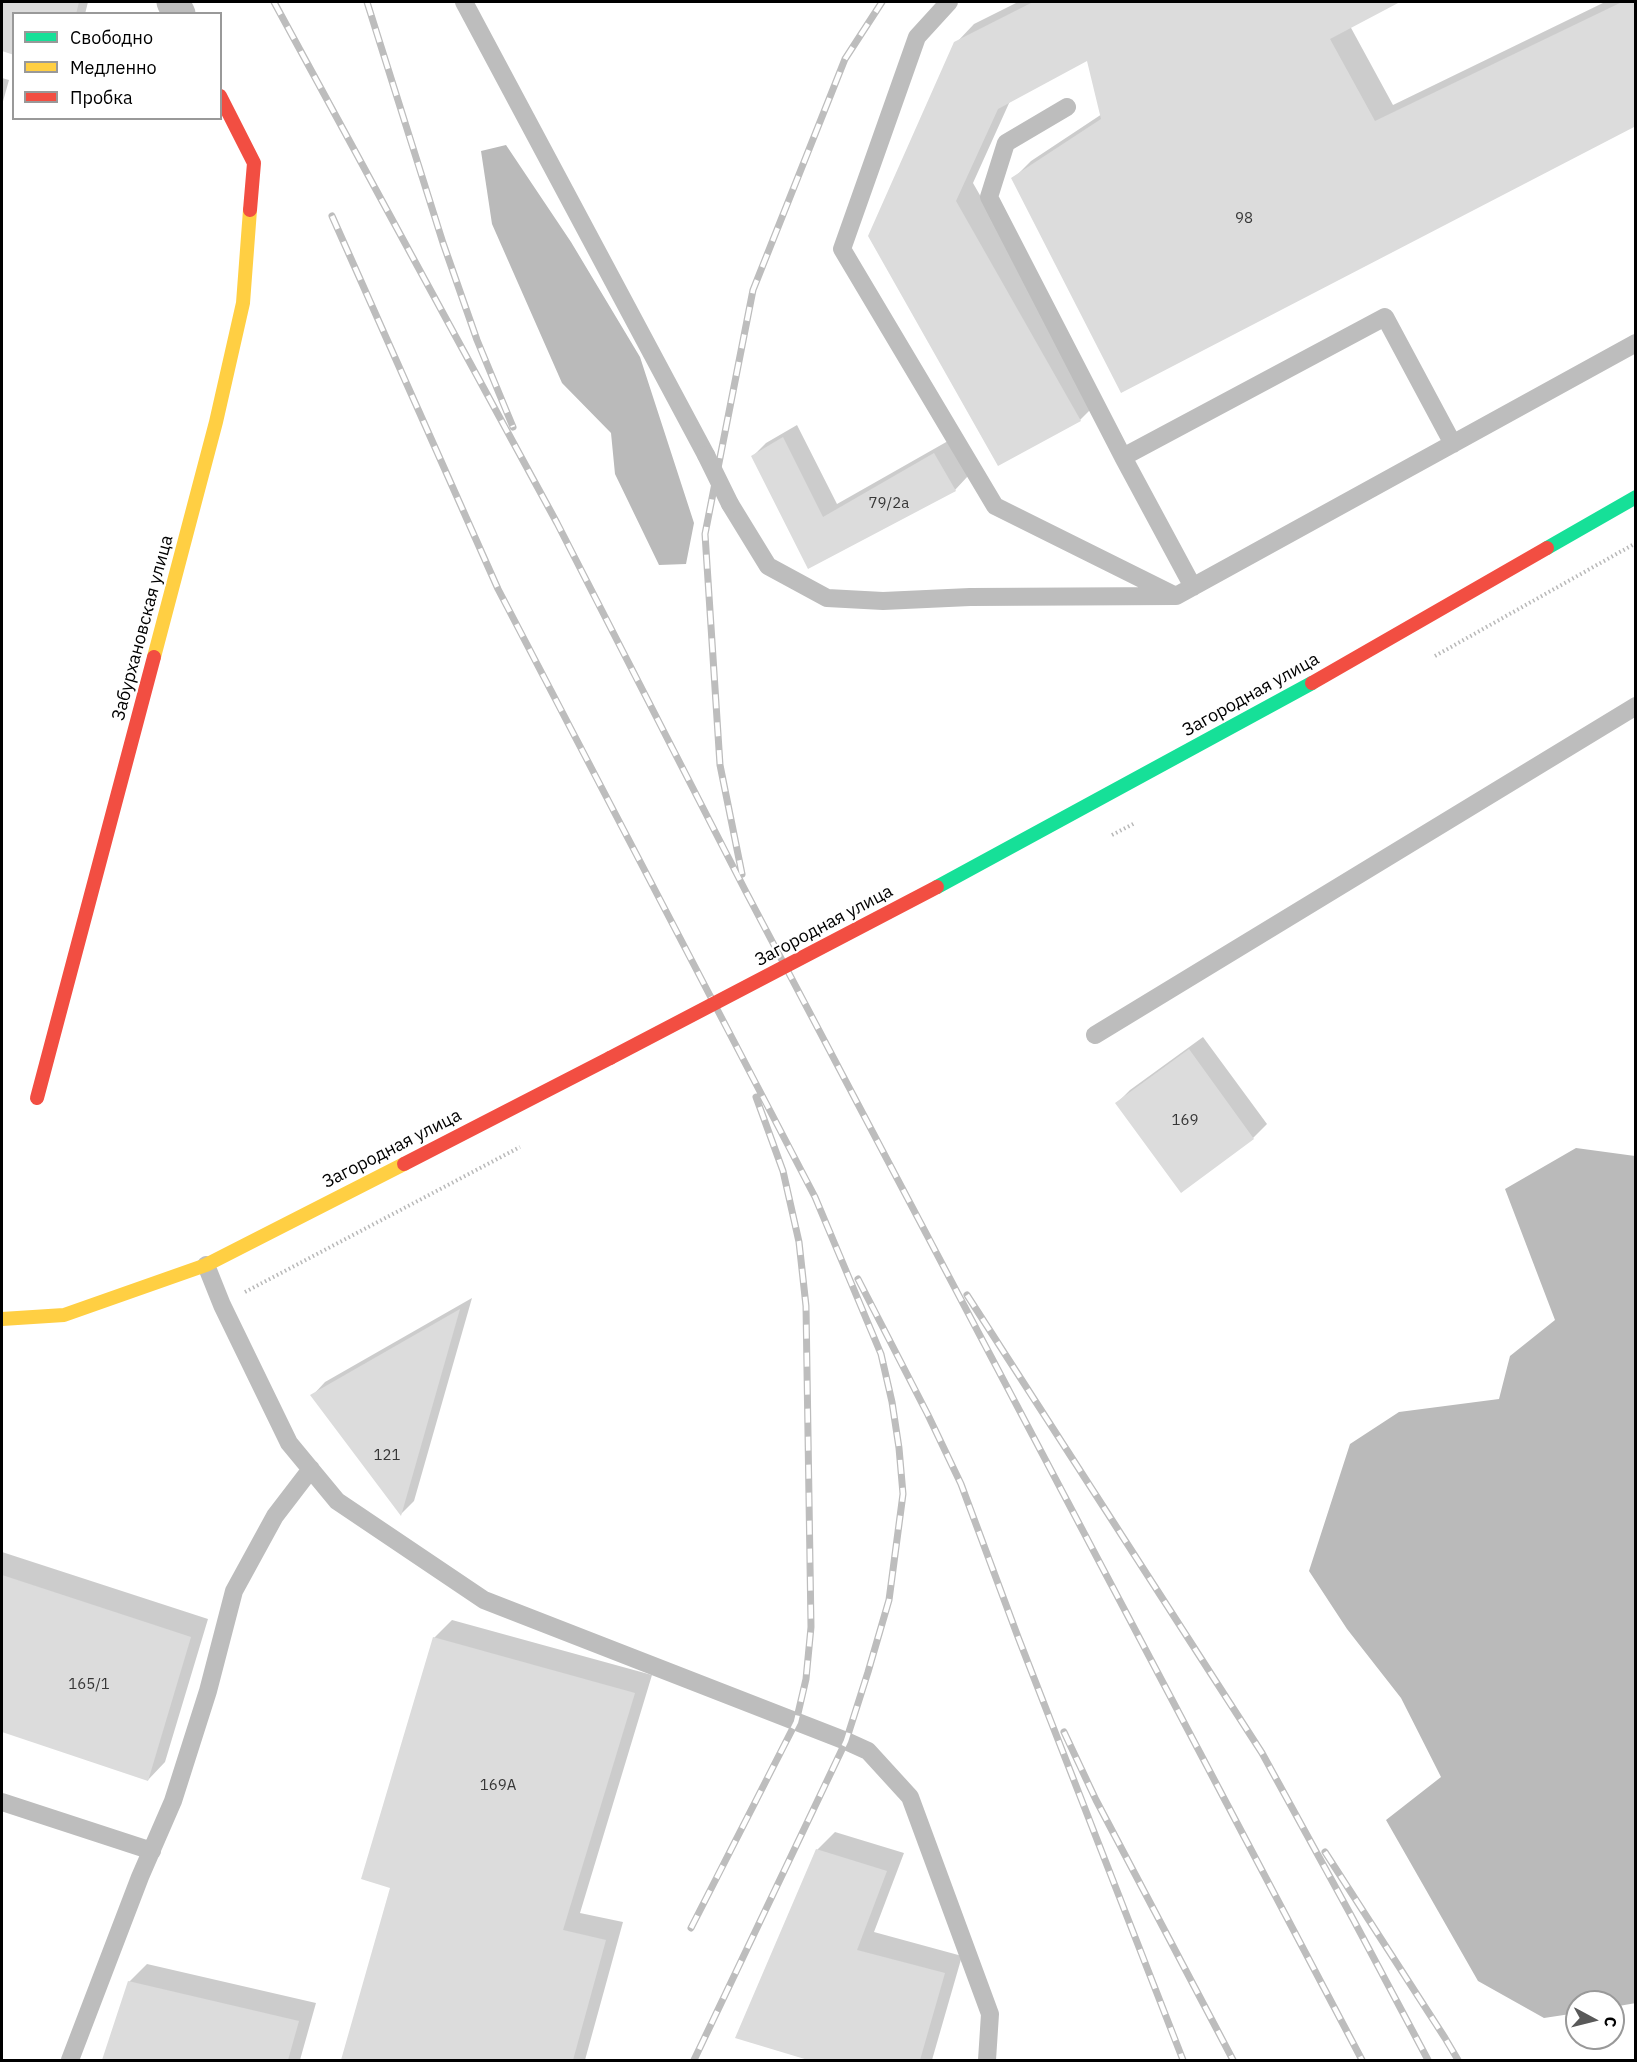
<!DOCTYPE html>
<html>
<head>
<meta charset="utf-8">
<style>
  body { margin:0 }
  #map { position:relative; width:1637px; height:2062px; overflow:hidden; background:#fff; font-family:"IBM Plex Sans",sans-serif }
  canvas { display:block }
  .frame { position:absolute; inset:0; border:3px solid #000; pointer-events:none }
  .legend { position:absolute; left:12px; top:12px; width:210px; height:108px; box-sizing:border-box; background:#fff; border:2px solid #999; margin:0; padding:8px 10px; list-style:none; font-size:18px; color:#000 }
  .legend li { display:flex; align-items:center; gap:12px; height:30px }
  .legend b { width:30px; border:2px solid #999 }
  .north { position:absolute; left:1565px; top:1990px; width:60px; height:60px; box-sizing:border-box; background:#fff; border:2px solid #999; border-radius:50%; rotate:97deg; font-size:16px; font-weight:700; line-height:24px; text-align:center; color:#000 }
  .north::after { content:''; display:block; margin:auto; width:21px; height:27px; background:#595959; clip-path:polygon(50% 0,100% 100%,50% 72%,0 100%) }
</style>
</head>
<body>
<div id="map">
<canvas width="1637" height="2062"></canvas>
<div class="frame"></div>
<ul class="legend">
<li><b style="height:8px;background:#16e098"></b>Свободно</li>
<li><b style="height:8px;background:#ffcf43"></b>Медленно</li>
<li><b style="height:8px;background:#f24e42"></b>Пробка</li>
</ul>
<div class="north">С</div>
</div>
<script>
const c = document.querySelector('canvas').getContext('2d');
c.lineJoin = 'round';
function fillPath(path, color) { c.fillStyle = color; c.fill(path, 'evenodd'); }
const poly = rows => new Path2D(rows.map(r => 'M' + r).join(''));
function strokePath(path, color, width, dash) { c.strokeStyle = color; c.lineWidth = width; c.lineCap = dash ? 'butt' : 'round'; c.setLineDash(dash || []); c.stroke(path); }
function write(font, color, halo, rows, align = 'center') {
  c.font = font + ' "IBM Plex Sans",sans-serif'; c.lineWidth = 4.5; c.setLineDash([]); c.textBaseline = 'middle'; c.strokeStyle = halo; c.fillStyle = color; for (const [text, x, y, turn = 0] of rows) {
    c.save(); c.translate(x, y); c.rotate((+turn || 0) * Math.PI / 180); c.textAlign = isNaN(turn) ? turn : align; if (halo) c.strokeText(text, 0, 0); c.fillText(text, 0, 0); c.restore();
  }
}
fillPath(poly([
  [506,145,571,242,640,357,694,523,686,564,659,565,615,474,611,433,562,383,492,224,481,151],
  [1576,1148,1635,1156,1636,2003,1613,2007,1613,2002,1577,2002,1577,2013,1544,2018,1478,1981,1386,1820,1441,1777,1401,1698,1347,1629,1309,1571,1350,1444,1399,1412,1499,1399,1510,1356,1555,1320,1505,1189]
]), '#bababa');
fillPath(poly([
  [5,2,88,2,85,14,14,14,14,53,2,50,2,14],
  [1018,2,1397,2,1350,26,1393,105,1605,2,1636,2,1636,124,1013,179,1031,161,1102,114,1088,59,1010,101,973,183,1098,402,1080,420,870,236,956,43,974,24],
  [2,78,9,80,2,105],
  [797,425,837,504,948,441,968,476,955,490,809,567,753,456,766,443],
  [1203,1037,1267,1124,1253,1138,1181,1191,1117,1103,1130,1090],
  [472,1298,414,1501,401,1514,312,1396,325,1382],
  [2,1552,208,1619,165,1762,148,1780,2,1731],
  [452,1620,652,1675,580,1913,623,1922,585,2060,343,2060,392,1887,434,1638],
  [835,1832,904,1853,874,1932,962,1956,932,2060,813,2060,737,2037,817,1850],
  [147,1964,316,2003,300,2060,104,2060,129,1982]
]), '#0003');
fillPath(poly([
  [3,2,79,2,76,14,14,14,14,55,2,51,2,8],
  [1033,2,1400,2,1330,39,1375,121,1622,2,1636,2,1636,126,1121,393,1011,178,1101,119,1087,61,998,109,956,201,1081,421,998,466,868,236,954,42],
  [783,437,823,517,934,453,956,491,808,569,751,456],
  [1189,1049,1254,1139,1181,1193,1115,1103],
  [460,1309,401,1516,310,1395],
  [2,1575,191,1637,148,1781,2,1732],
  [433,1637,635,1693,563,1930,606,1940,573,2060,341,2060,390,1888,361,1879],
  [816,1849,887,1871,857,1950,945,1973,920,2060,808,2060,735,2038],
  [128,1981,299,2021,288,2060,102,2060]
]), '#dcdcdc');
strokePath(poly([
  [1435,656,1636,543],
  [1112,835,1135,823],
  [245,1292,520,1147]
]), '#b8b8b8', 4, [1.5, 3]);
strokePath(poly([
  [464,2,706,455],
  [949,2,917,37,842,249,995,506,1172,594],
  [1067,107,1006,143,989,197,1123,457],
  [730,504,768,566,827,598,883,601,970,597,1176,596,1636,343],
  [1193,587,1123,457,1385,317,1453,444],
  [1095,1035,1636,706],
  [206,1265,222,1305,289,1443,337,1501,484,1600,846,1741,868,1751,910,1797,990,2014,987,2060],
  [2,1802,152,1851],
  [70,2060,140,1877,173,1801,208,1691,234,1591,275,1516,311,1469]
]), '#bdbdbd', 18);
strokePath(poly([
  [173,2,179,14]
]), '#bdbdbd', 33);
strokePath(poly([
  [1547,548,1636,497],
  [937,887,1312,683]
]), '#16e098', 14);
strokePath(poly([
  [154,657,216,422,243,303,250,210],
  [2,1319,64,1315,206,1265,404,1164]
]), '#ffcf43', 14);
strokePath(poly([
  [220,96,254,163,250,210],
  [1312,683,1547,548],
  [37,1098,154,657],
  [404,1164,610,1058]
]), '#f24e42', 14);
const rail = poly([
  [274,2,557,523,745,890,1362,2060],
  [367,2,443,243,477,340,513,427],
  [332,216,498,589,815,1197,881,1354,892,1402,899,1448,903,1494,889,1600,868,1672,846,1741,694,2060],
  [742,874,720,765,705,534,753,290,845,59,882,2],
  [858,1279,928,1415,961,1484,1018,1637,1183,2060],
  [967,1295,1262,1753,1353,1919,1428,2060],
  [1064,1732,1096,1800,1233,2060],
  [1325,1852,1445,2038,1458,2060],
  [691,1928,796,1722,806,1679,811,1627,806,1306,799,1242,783,1171,756,1097]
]);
strokePath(rail, '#bdbdbd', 7);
strokePath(rail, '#fff', 4.5, [14]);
strokePath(poly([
  [706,455,730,504]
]), '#bdbdbd', 18);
strokePath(poly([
  [610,1058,937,887]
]), '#f24e42', 14);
write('15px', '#373737', null, [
  ["98",1244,219],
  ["79/2а",889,504],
  ["169",1185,1121],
  ["121",387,1456],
  ["165/1",89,1685],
  ["169А",498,1786]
]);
write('18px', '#000', '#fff', [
  ["Забурхановская улица",143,628,-75],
  ["Загородная улица",1251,695,-29],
  ["Загородная улица",824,926,-28],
  ["Загородная улица",392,1149,-27]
]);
</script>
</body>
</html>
